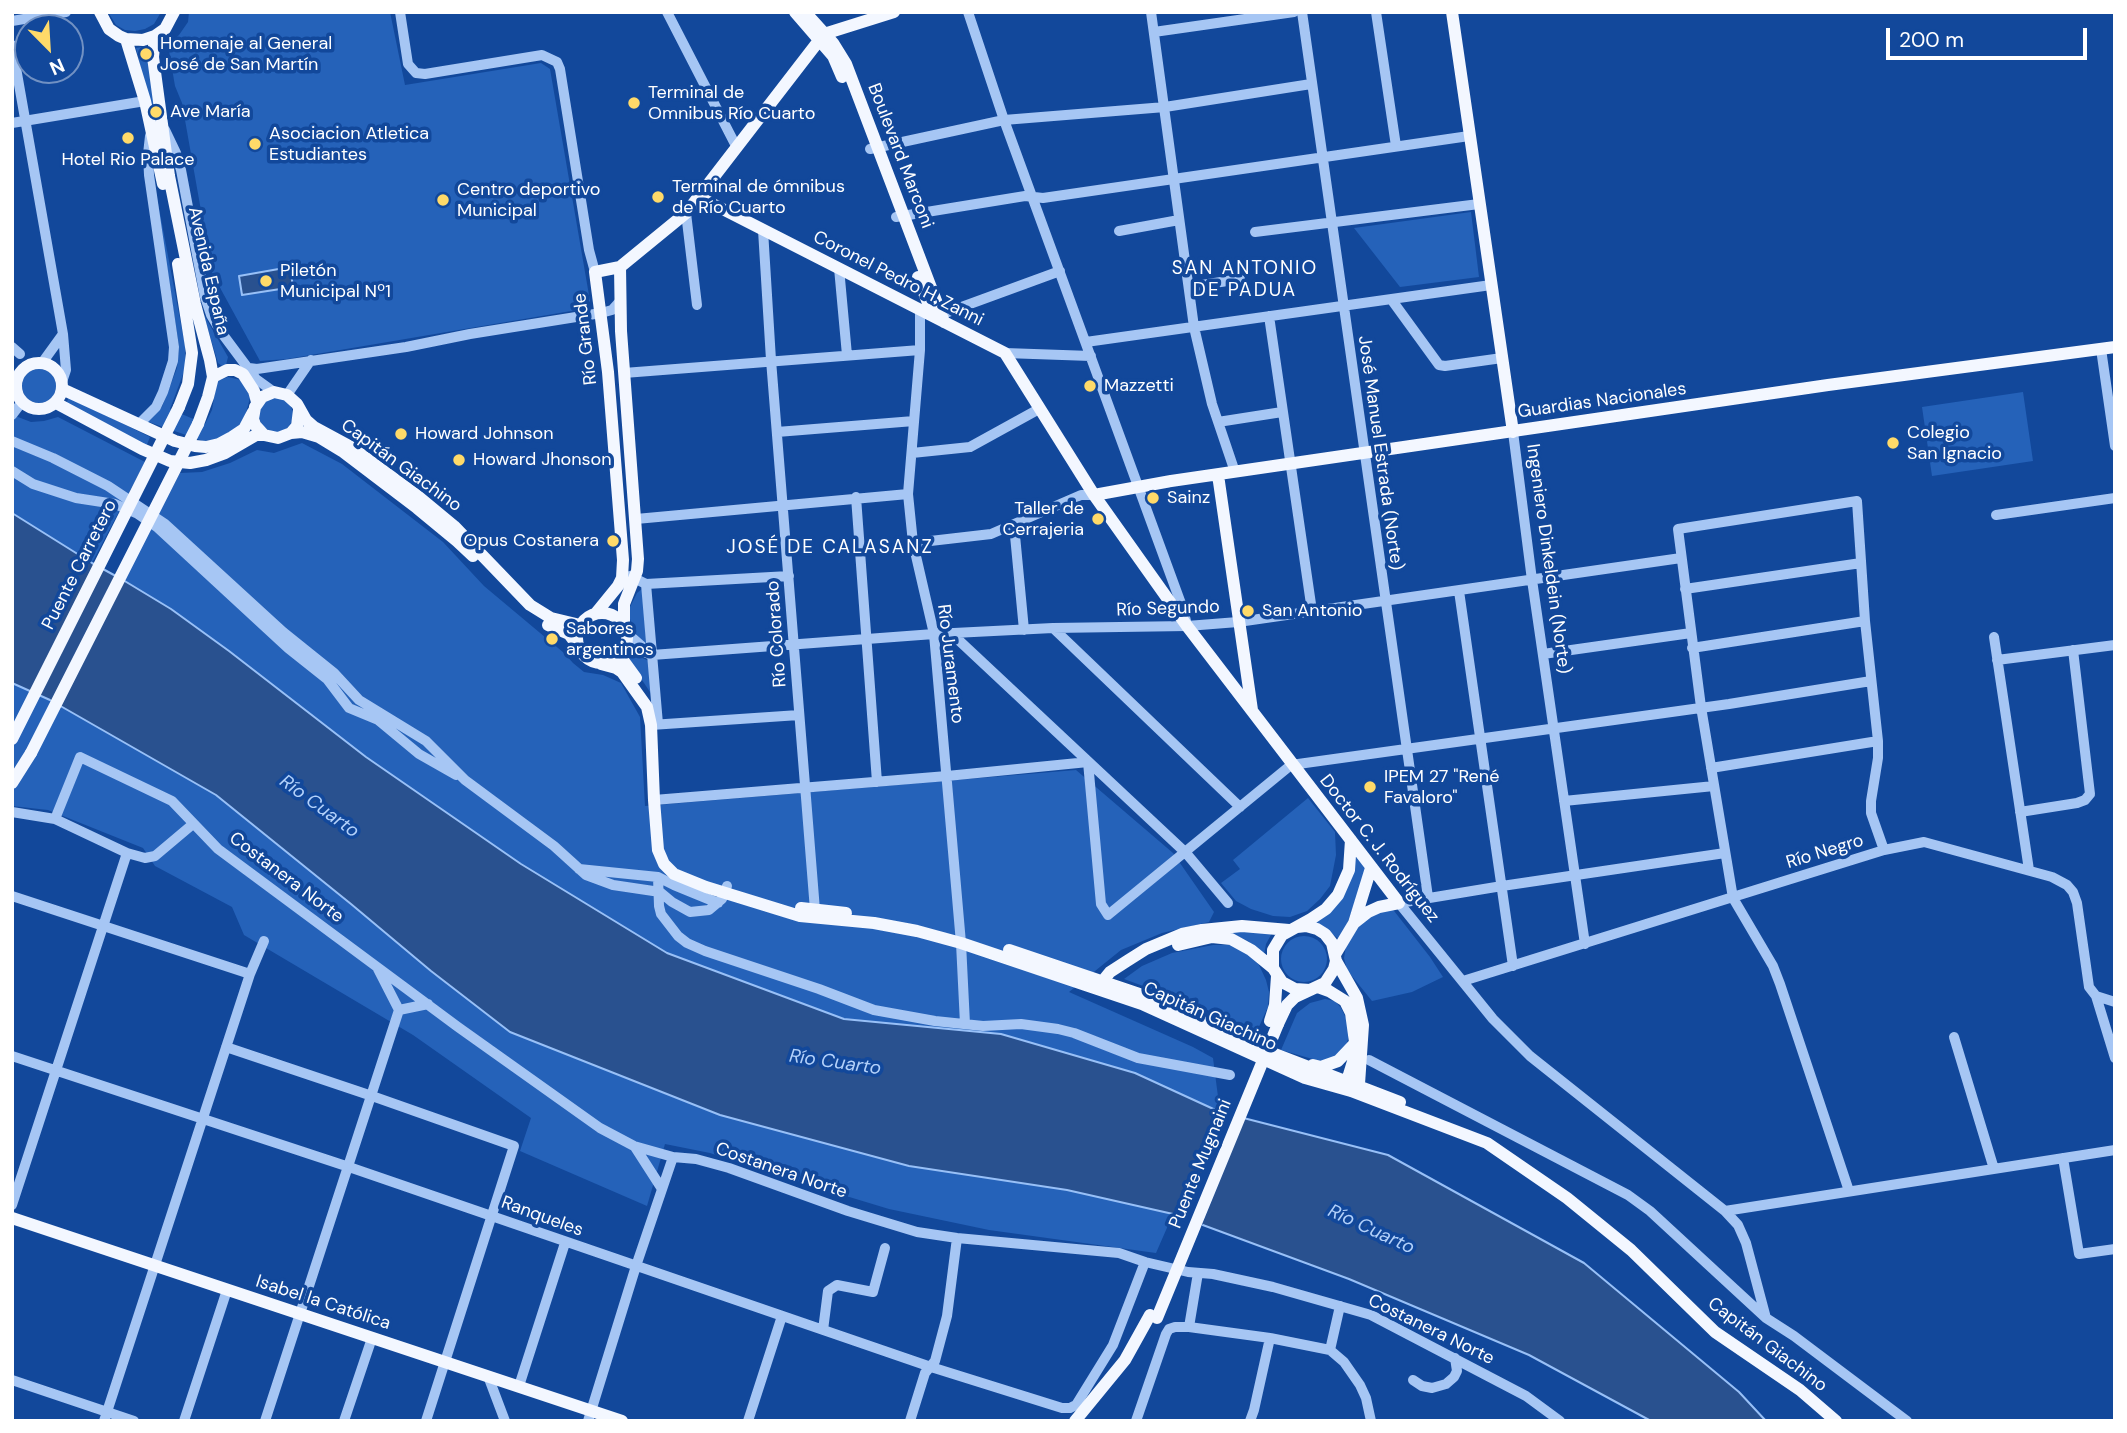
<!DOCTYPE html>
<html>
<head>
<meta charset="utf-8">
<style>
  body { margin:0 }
  #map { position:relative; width:2127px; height:1433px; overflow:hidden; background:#12489b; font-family:"DM Sans",sans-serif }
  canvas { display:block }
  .frame { position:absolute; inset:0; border:14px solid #fff; pointer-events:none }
  .north { position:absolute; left:14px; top:14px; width:70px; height:70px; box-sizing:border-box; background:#12489b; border:2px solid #7191c3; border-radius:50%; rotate:156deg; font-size:19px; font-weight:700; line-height:28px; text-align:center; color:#fff }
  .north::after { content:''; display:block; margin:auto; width:24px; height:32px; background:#ffda69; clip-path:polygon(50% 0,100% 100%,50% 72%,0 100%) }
  .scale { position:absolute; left:1886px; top:28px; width:201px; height:32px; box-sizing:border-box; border:4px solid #fff; border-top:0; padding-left:9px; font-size:21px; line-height:24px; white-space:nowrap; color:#fff; -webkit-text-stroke:5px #12489b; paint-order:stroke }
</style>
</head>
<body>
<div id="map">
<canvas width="2127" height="1433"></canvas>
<div class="frame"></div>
<div class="north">N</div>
<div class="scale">200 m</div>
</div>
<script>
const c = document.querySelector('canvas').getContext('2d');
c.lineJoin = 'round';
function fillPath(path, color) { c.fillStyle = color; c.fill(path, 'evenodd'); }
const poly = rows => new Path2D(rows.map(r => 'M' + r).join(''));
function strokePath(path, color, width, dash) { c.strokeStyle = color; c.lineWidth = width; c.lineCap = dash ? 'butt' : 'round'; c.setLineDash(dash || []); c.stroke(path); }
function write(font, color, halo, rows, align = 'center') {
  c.font = font + ' "DM Sans",sans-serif'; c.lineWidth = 7; c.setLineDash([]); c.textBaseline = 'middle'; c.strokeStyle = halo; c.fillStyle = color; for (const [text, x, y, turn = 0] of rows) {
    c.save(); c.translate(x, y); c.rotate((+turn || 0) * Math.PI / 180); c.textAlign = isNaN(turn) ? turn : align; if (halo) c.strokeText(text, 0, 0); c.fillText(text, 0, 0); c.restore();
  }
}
fillPath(poly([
  [108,12,161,12,154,24,145,29,135,31,125,30,116,25],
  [189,12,390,12,405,85,541,63,550,69,590,301,583,309,287,359,260,361,212,273,182,103,175,86,168,45,179,35,188,22],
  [147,46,158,141,136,48],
  [153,177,185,345,185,369,170,409,205,424,212,410,217,381,228,377,241,380,248,390,250,398,244,420,237,428,219,439,203,441,146,421,162,407,177,368,179,346],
  [1471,212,1479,277,1400,287,1354,228],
  [203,313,228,357,226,365,222,366,218,363],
  '22 386a17 17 0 1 1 34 0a17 17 0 1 1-34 0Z',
  [2023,392,2033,461,1932,476,1922,407],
  [69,397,150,437,146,447,66,404],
  '259 415a17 17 0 1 1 34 0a17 17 0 1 1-34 0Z',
  [12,412,18,417,31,422,44,421,58,417,145,462,92,563,12,513],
  [302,443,342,464,443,542,484,586,564,653,573,663,584,672,603,675,621,683,640,717,645,806,1076,770,1173,853,1214,912,1209,922,1162,933,1121,950,1069,992,1193,1047,1213,1058,1220,1112,1135,1073,1001,1034,844,1019,667,953,521,864,440,809,366,757,229,651,171,609,123,580,180,473,202,472,230,463,257,450,274,453],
  [642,589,647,647,633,630,630,619,629,609,637,593],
  [631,653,649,661,652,695,632,665,629,657],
  [12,683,50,700,216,795,351,904,431,971,510,1032,720,1115,909,1166,1067,1190,1173,1214,1156,1253,989,1230,889,1209,747,1166,710,1153,665,1144,647,1206,520,1151,531,1118,413,1035,244,935,232,907,155,866,143,848,48,810,12,806],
  [1308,798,1335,832,1336,855,1330,886,1320,899,1307,911,1290,917,1273,916,1251,909,1236,901,1221,883,1240,869,1233,860],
  [1355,853,1367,868,1347,924,1339,939,1315,922,1329,912],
  [1391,907,1430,957,1443,977,1412,992,1372,1001,1347,970,1344,958,1346,946,1362,921],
  [1227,929,1272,933,1266,944,1264,955,1248,941,1234,935,1190,938,1170,942],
  '1281 959a23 23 0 1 1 46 0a23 23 0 1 1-46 0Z',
  [1213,945,1232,945,1252,957,1259,965,1266,980,1269,992,1268,1007,1257,1031,1246,1028,1203,1008,1124,979,1142,966,1172,953],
  [1325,999,1335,1001,1341,1008,1347,1020,1349,1035,1347,1043,1332,1060,1323,1062,1281,1050,1297,1013,1310,1003]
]), '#2562b9');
const water = poly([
  [290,267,293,287,242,295,239,276,290,267],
  [12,513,92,563,123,580,171,609,229,651,366,757,521,864,667,953,844,1019,1001,1034,1135,1073,1220,1112,1388,1155,1584,1263,1739,1392,1766,1421,1651,1421,1529,1355,1349,1279,1173,1214,1067,1190,909,1166,720,1115,510,1032,431,971,351,904,216,795,50,700,12,683,12,513]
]);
fillPath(water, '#29518f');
strokePath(water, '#98c0f7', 2);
fillPath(poly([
  [1227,1110,1246,1116,1201,1228,1182,1221]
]), '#12489b');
strokePath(poly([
  [400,12,408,64,416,73,425,74,542,55,557,62,560,69,589,250,595,272],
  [667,12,736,146],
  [968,12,1004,120,1183,609,1186,621],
  [1151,12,1194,327,1212,404,1235,472],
  [1302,12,1428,897],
  [1376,12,1396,146],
  [12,21,66,12],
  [1154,32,1294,12],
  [12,45,63,334,66,370,62,382],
  [12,123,145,101],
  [165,130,176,153,181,170,205,297,211,315,221,332,256,379,274,392],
  [870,149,1004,120,1165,107,1311,84],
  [686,213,697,305],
  [896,217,1025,196,1043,198,1469,136],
  [763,230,771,360,815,910],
  [1119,231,1179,220],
  [1255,232,1479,204],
  [839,268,847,355],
  [1189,287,1240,279],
  [1391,299,1439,365,1445,366,1502,358],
  [920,310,920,350,908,494,913,543,934,634,961,943,965,1024],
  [937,316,1060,271],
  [1269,316,1312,611],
  [1086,342,1491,285],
  [12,347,20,354],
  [2101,349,2115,446],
  [1005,353,1091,356],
  [42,363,63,334],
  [249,368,257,369,406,347,470,334,601,313,612,310,621,300],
  [624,373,920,350],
  [287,395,311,360],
  [12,415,22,402],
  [1218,422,1282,412],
  [139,424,156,407,163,392,173,361,174,347,149,175,148,154,150,136],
  [777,432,914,421],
  [1513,432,1532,580,1585,944],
  [12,441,53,458,108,486,165,524,283,632,334,673,359,700,426,741,465,780,554,846,586,875,613,885,660,892,672,902,690,912,709,910,722,899,727,886],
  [912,453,970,447,1039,409],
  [12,471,33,484,76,498,115,504,138,514,157,527,288,648,327,679,349,708,378,720,419,754,456,775],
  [856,497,877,782],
  [1996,515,2115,498],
  [636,519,908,494],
  [1014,525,1024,630],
  [913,543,991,534,1081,495,1094,495],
  [630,576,646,584,789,576],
  [646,584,658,724],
  [1685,589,1861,563],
  [1459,591,1513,966],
  [1053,628,1240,807],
  [627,633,646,650],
  [951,633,1186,853,1228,903],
  [1994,637,2029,870],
  [1692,648,1865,621],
  [624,651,639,650,652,655,934,634,1053,628,1187,626,1238,622,1681,558],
  [1543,654,1691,633],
  [1997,660,2115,645],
  [651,725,799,715],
  [1088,762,1101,904,1108,915,1291,765,1729,704,1871,681],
  [1711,768,1878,741],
  [654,800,947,776,1088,762],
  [1564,801,1714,786],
  [12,812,55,819,127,853,145,858,155,856,193,824],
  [2020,812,2077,803,2085,800,2090,794,2073,650],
  [55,819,80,757,172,801,218,849,458,1027,600,1128,634,1146,673,1157,696,1159,729,1168,848,1211,917,1232,957,1238,1119,1253,1145,1262,1188,1272,1213,1274,1273,1287,1371,1315,1526,1396,1560,1421],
  [1725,853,1502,886,1399,903,1493,1019,1530,1056,1725,1211,1738,1225,1746,1243,1766,1318],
  [579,869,658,877,674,885,718,903],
  [658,877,659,906,661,914,678,936,687,943,705,951,819,989,874,1010,935,1021,983,1026,1021,1024,1058,1029,1074,1033,1138,1058,1230,1075],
  [12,896,250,974],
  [378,969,399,1010,428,1004],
  [1463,981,1884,850,1924,842,2052,877,2067,885,2073,892,2077,903,2089,987,2096,996,2115,1002],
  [2096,996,2115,1058],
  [1954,1037,1994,1169],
  [226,1047,372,1096,514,1146,426,1421],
  [12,1056,349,1167,931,1367,1062,1408,1070,1408,1076,1405,1113,1345,1145,1262],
  [1369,1060,1628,1195,1650,1211,1766,1318,1794,1336,1907,1421],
  [635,1147,662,1189],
  [2063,1158,2079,1254,2115,1249],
  [1849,1191,1780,984,1773,966,1733,898,1701,707,1678,529,1857,501,1865,621,1878,741,1878,758,1871,801,1871,813,1884,850],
  [12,1205,127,853],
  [1725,1211,2115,1150],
  [1189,1327,1198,1273],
  [823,1330,828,1291,837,1285,873,1292,885,1248],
  [1330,1350,1340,1306],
  [488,1376,505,1421],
  [12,1380,134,1421],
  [1413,1380,1422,1386,1432,1388,1446,1384,1454,1377,1457,1371,1455,1358],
  [519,1386,565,1243],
  [104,1421,250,974,264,941],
  [184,1421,227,1290],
  [265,1421,399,1010],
  [344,1421,372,1338],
  [588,1421,636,1266,673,1157],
  [748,1421,782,1316],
  [910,1421,925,1373,935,1361,947,1316,957,1238],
  [1136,1421,1166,1334,1169,1329,1175,1327,1189,1327,1270,1338,1330,1350,1344,1362,1360,1385,1366,1398,1371,1421],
  [1250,1421,1254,1410,1270,1338]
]), '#a6c6f4', 10);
strokePath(poly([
  [100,12,109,29,119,36,126,39,143,40,155,36,165,29,174,12],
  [795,12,833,56,842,77],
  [805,12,833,43,846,64,944,322],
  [1452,12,1513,432],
  [824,34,894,12],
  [155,36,153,57,169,176,195,304,210,360,213,377,208,397,198,424],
  [126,39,145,101,163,184],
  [699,197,1005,353,1094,495,1187,626,1399,903],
  [178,264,192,353,188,384,179,407],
  [620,267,621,331,638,559,637,571,624,604,624,625],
  [918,277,933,316],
  '16 386a23 23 0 1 1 46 0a23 23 0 1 1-46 0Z',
  [213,377,227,370,235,370,243,374,254,391,257,402],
  [62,389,175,441,195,446,206,447,219,444,232,437,244,429,253,412],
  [56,403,142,449,170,461,190,463,206,460,225,453,256,435,264,435],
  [299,410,297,426,291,433,278,438,264,435,255,425,253,419,255,407,262,397,274,392,287,395,297,404,306,420,314,427,351,447,419,497,454,526,530,605,551,618,580,625],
  [291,433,302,432,319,437,342,451,417,508,457,541,473,556],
  [1218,475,1252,710],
  [1094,495,1171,481,1828,385,2115,347],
  '577 638a25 25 0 1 1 50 0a25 25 0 1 1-50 0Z',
  [596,613,618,586,622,578,623,560,608,372,595,272,620,267,686,213,824,34],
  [548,625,569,634,577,645],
  [620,656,636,678],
  [601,664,616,668,622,672,647,707,651,725,654,800,658,850,664,864,674,874,706,887,800,916,874,923,917,931,961,943,1142,1004,1305,1078,1351,1091,1487,1143,1567,1198,1631,1250,1715,1332,1800,1390,1836,1421],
  [12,783,31,753],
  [801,908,846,913],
  [1354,923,1368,912,1379,907,1399,903],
  [1178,945,1212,937,1231,939,1251,950,1273,968],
  [1009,950,1157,1000,1249,1044,1400,1102],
  [1336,953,1354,923,1371,868],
  [1318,987,1329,991,1345,1001,1351,1013,1355,1042,1355,1055,1347,1081,1351,1091,1359,1084,1363,1025,1357,998,1336,961],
  [1100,988,1101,983,1110,972,1127,961,1146,949,1182,934,1202,930,1242,926,1289,930],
  [1310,990,1295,989,1282,982,1273,968,1273,950,1282,935,1311,919,1326,909,1338,895,1349,870,1351,840],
  [1270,1021,1275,1005,1277,976],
  [1278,1024,1287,1005,1295,997,1325,983,1334,969,1336,961,1332,943,1325,934,1317,929,1306,926,1297,927],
  [1313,1065,1321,1067,1338,1061,1355,1043],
  [12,1218,622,1421],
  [1075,1421,1125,1360,1150,1315]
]), '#f3f7ff', 12);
strokePath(poly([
  [12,739,179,407],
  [31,753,198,424],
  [1157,1318,1278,1024]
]), '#f3f7ff', 12);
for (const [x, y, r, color] of [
  [146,54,7,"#ffda69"],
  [634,103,7,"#ffda69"],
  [156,112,7,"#ffda69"],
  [128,138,7,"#ffda69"],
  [255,144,7,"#ffda69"],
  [658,197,7,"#ffda69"],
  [443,200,7,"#ffda69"],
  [266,281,7,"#ffda69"],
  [1090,386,7,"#ffda69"],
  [401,434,7,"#ffda69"],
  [1893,443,7,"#ffda69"],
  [459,460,7,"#ffda69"],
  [1153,498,7,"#ffda69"],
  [1098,519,7,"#ffda69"],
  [613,541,7,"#ffda69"],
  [1248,611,7,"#ffda69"],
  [552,639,7,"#ffda69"],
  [1370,787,7,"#ffda69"]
]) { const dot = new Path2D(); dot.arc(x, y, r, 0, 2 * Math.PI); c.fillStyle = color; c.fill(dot); strokePath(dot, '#12489b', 2.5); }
write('18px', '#fff', '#12489b', [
  ["Homenaje al General",160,44],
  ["José de San Martín",160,65],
  ["Terminal de",648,93],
  ["Omnibus Río Cuarto",648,114],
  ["Ave María",170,112],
  ["Asociacion Atletica",269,134],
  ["Estudiantes",269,155],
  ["Hotel Rio Palace",128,160,"center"],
  ["Terminal de ómnibus",672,187],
  ["de Río Cuarto",672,208],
  ["Centro deportivo",457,190],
  ["Municipal",457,211],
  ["Piletón",280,271],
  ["Municipal Nº1",280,292],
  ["Mazzetti",1104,386],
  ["Colegio",1907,433],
  ["San Ignacio",1907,454],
  ["Howard Johnson",415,434],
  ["Howard Jhonson",473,460],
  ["Sainz",1167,498],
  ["Taller de",1084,509,"right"],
  ["Cerrajeria",1084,530,"right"],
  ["Opus Costanera",599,541,"right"],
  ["San Antonio",1262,611],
  ["Sabores",566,629],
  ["argentinos",566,650],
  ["IPEM 27 \"René",1384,777],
  ["Favaloro\"",1384,798]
], 'left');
write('18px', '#fff', '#12489b', [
  ["Boulevard Marconi",900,156,69],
  ["Avenida España",208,271,77],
  ["Coronel Pedro H. Zanni",898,279,27],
  ["Río Grande",586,339,-97],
  ["Guardias Nacionales",1602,401,-8],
  ["José Manuel Estrada (Norte)",1380,453,82],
  ["Capitán Giachino",401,466,36],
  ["Ingeniero Dinkeldein (Norte)",1548,559,82],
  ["Puente Carretero",80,565,-63],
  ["Río Segundo",1168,609,-2],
  ["Río Colorado",777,634,-94],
  ["Río Juramento",950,664,83],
  ["Doctor C. J. Rodríguez",1379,849,52],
  ["Río Negro",1825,852,-17],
  ["Costanera Norte",286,878,37],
  ["Capitán Giachino",1210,1017,24],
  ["Puente Mugnaini",1201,1164,-68],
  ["Costanera Norte",781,1171,19],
  ["Ranqueles",542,1217,20],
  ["Isabel la Católica",323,1303,18],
  ["Costanera Norte",1431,1330,26],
  ["Capitán Giachino",1767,1345,37]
]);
c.letterSpacing = '2px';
write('19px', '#fff', '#12489b', [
  ["SAN ANTONIO",1245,269],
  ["DE PADUA",1245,291],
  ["JOSÉ DE CALASANZ",830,548]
]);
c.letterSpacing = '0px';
write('italic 19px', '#b3d1fa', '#12489b', [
  ["Río Cuarto",319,807,36],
  ["Río Cuarto",835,1063,8],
  ["Río Cuarto",1371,1230,25]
]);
</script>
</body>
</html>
